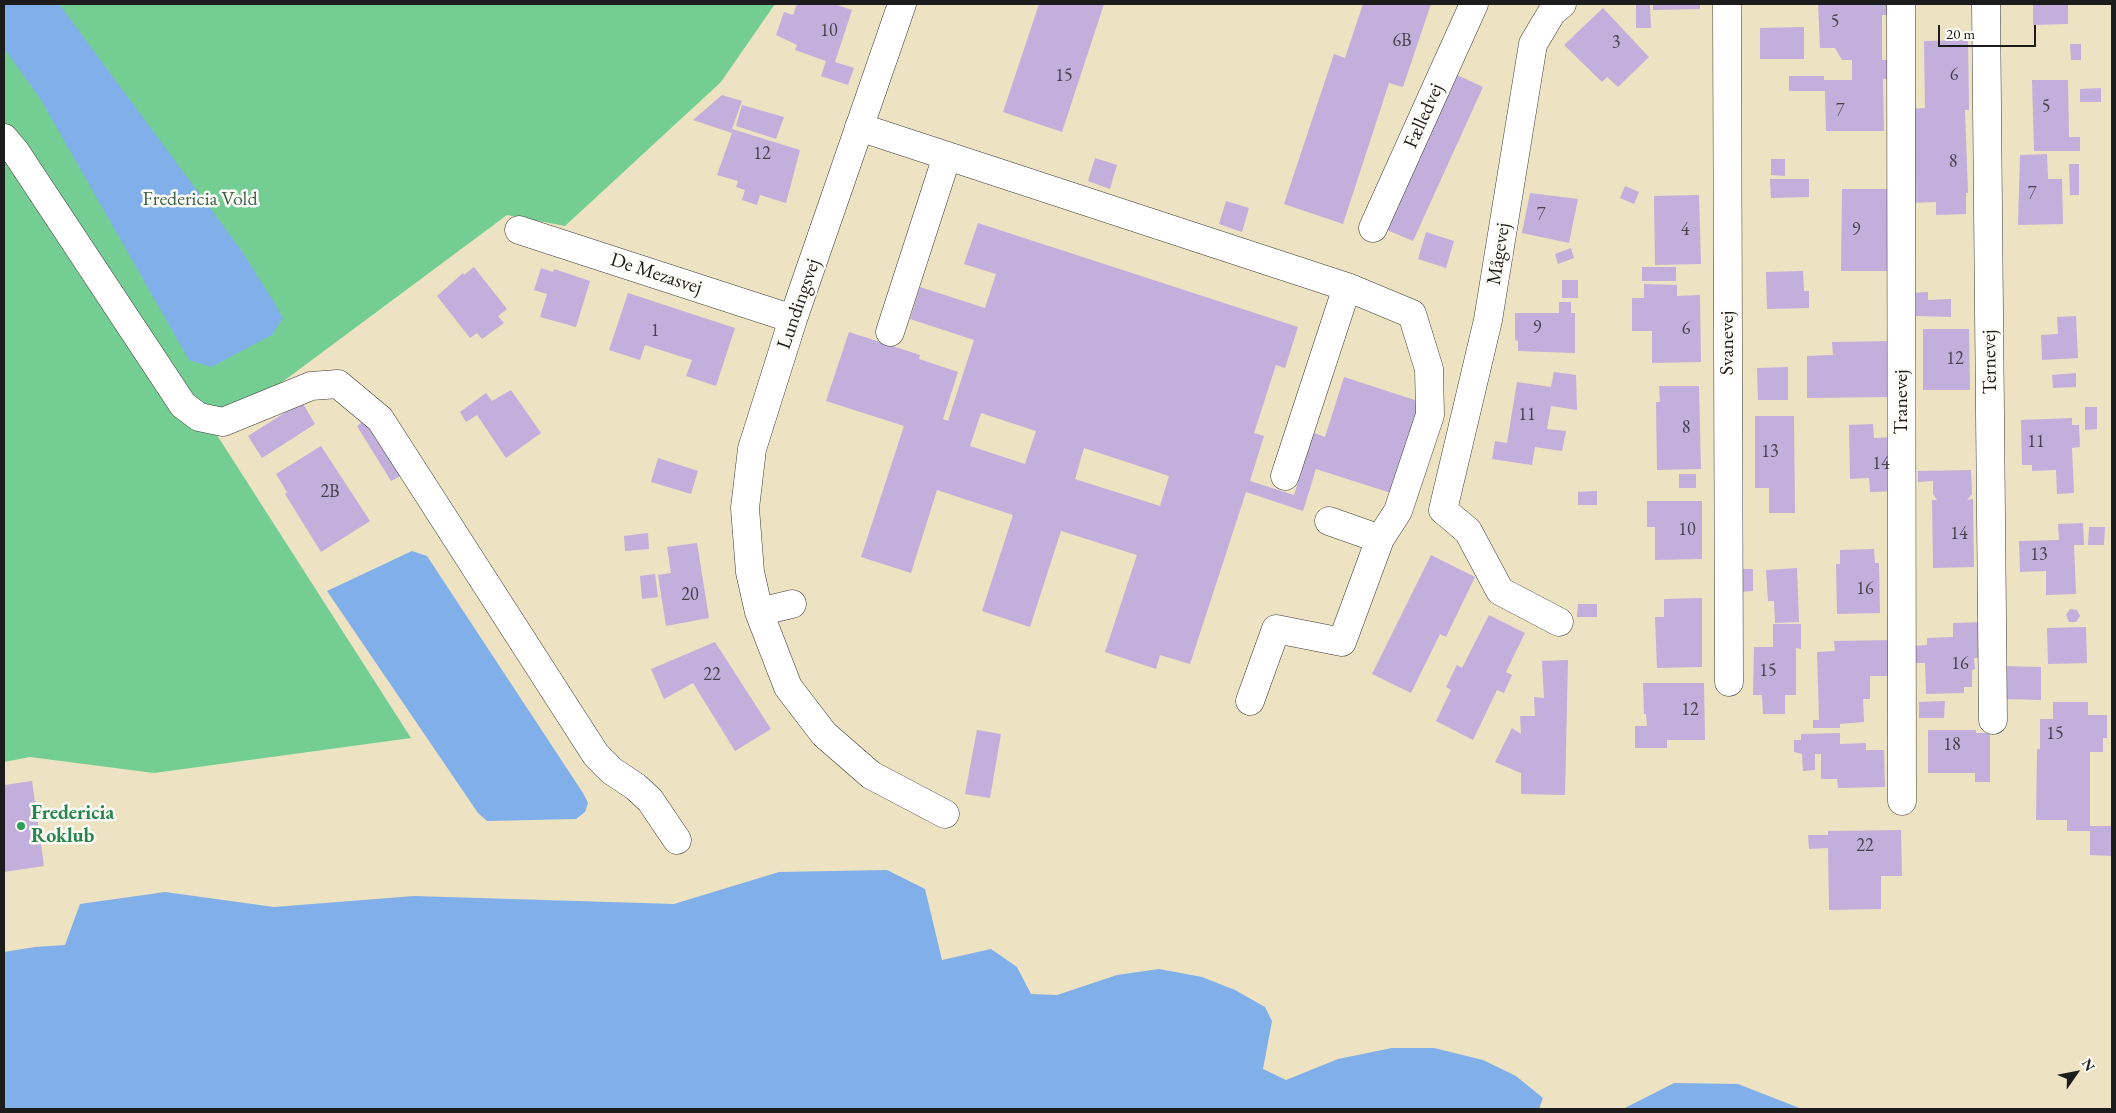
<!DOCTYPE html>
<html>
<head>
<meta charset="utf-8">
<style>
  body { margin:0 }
  #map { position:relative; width:2116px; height:1113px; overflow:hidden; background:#ede2c2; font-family:"EB Garamond",serif }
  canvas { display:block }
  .frame { position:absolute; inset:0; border:5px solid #1c1c1c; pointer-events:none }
  .north { position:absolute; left:2051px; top:1048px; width:50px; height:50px; -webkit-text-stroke:4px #fdfcf7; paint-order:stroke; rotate:57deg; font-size:14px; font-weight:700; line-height:20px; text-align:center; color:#1c1c1c }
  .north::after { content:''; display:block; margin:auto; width:18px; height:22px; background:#1c1c1c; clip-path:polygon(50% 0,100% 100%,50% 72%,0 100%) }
  .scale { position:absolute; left:1938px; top:25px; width:98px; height:22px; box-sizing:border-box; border:2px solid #1c1c1c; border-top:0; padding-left:6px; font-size:15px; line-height:18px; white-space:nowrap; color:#1c1c1c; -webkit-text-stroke:4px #fdfcf7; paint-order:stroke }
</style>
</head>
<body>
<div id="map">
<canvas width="2116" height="1113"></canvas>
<div class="frame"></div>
<div class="north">N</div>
<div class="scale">20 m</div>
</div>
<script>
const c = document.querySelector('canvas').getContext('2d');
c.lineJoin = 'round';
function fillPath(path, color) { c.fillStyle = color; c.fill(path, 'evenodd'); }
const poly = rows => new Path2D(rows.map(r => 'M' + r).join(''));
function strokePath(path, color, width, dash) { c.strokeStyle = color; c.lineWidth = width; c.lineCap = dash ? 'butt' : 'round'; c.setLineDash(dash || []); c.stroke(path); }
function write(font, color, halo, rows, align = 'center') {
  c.font = font + ' "EB Garamond",serif'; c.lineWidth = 5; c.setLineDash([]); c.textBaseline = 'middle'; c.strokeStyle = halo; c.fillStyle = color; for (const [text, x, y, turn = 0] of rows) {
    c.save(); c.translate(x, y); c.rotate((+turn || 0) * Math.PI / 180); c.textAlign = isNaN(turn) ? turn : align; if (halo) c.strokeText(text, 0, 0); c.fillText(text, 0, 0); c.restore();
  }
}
fillPath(poly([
  [4,4,775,4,721,82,565,226,507,215,215,432,411,738,154,773,30,757,4,762]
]), '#74ce94');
fillPath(poly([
  [4,4,59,4,241,250,274,302,283,318,272,335,211,367,189,360,41,100,4,48],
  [412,551,427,556,583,793,588,803,585,812,576,819,487,821,478,813,327,591],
  [887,870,925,889,942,960,991,949,1017,967,1031,994,1057,995,1117,975,1159,969,1202,977,1235,990,1265,1007,1272,1021,1263,1069,1286,1080,1338,1059,1392,1048,1434,1048,1483,1060,1516,1076,1543,1098,1539,1109,4,1109,4,952,35,947,65,945,80,904,165,892,274,907,414,896,674,904,779,872],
  [1674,1083,1738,1084,1802,1109,1623,1109]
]), '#80afea');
fillPath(poly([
  [797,4,834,4,852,10,835,62,854,68,848,85,821,76,826,61,795,50,797,45,776,35,784,12,793,15],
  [1039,4,1104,4,1062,132,1003,112],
  [1363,4,1431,4,1403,87,1389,83,1343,224,1284,204,1334,54,1345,58],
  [1636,4,1650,4,1651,28,1636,28],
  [1653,4,1700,4,1700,9,1653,10],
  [1818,4,1894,4,1894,15,1882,15,1882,60,1892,60,1893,79,1883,79,1884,131,1826,131,1825,91,1789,91,1789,76,1824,76,1824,80,1852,80,1852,60,1842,60,1835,48,1820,48],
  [2033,4,2068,4,2068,24,2033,25],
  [1603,8,1649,57,1618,87,1607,77,1602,82,1564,45],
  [1804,27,1804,59,1760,59,1760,28],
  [1968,40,1969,110,1965,110,1968,193,1966,193,1966,214,1936,215,1936,202,1910,203,1908,109,1925,108,1924,41],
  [2070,44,2081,44,2081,60,2071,60],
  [1457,75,1483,87,1413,241,1387,230],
  [2032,80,2068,80,2069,137,2080,137,2080,151,2034,151],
  [2101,88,2101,102,2080,102,2080,89],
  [722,95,742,101,732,129,800,150,786,203,760,195,757,205,742,200,745,190,736,187,738,181,717,175,732,133,693,120],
  [742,105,784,117,776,139,736,126],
  [2047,154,2048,179,2062,179,2063,224,2018,225,2020,155],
  [1095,158,1117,165,1110,189,1088,181],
  [1771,159,1785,159,1785,176,1771,175],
  [2069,164,2079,164,2079,195,2070,195],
  [1770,179,1809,179,1809,197,1771,198],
  [1625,186,1639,192,1634,204,1620,198],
  [1842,189,1892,189,1892,271,1841,271],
  [1530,193,1578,199,1569,243,1522,233],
  [1699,195,1701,264,1655,265,1654,196],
  [1226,201,1249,208,1242,232,1219,224],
  [978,223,1298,327,1285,368,1276,365,1254,433,1264,436,1250,481,1294,495,1314,433,1325,437,1344,377,1421,402,1391,493,1316,469,1303,511,1246,492,1190,664,1160,655,1156,669,1105,652,1137,555,1061,531,1030,627,982,611,1013,515,937,490,911,573,861,557,904,426,826,401,849,332,920,355,919,359,958,372,943,419,948,421,974,340,910,319,920,287,985,308,996,274,964,264],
  [981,413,1036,431,1025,464,970,446],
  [1084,448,1169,476,1160,506,1075,479],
  [1426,232,1454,241,1446,268,1418,259],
  [1571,248,1574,258,1558,264,1555,254],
  [474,267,507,309,498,316,504,323,482,339,477,333,470,338,437,296,463,273,464,275],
  [1642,267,1676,267,1676,281,1642,281],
  [541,268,553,272,554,269,590,281,576,327,540,317,547,294,534,290],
  [1803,271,1804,291,1809,291,1809,308,1767,309,1766,272],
  [1562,280,1578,280,1578,298,1562,298],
  [1644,284,1677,285,1677,296,1700,295,1701,362,1652,363,1652,331,1632,331,1632,298,1644,298],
  [1928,292,1928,300,1951,299,1951,317,1916,316,1915,300,1911,293],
  [628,293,735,328,716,386,686,376,692,360,645,345,640,360,609,350],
  [1559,302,1571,302,1571,313,1575,313,1575,353,1518,351,1518,341,1515,340,1515,313,1559,313],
  [2076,316,2078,358,2042,360,2041,335,2058,334,2057,317],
  [1923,329,1969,329,1970,390,1923,390],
  [1894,341,1895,397,1807,398,1807,356,1833,355,1832,342],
  [1788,367,1788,400,1758,400,1757,368],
  [1554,372,1576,375,1577,410,1551,406,1547,429,1566,431,1562,451,1535,447,1532,465,1492,459,1495,441,1507,443,1517,382,1551,387],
  [2076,373,2076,387,2053,388,2052,375],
  [1659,386,1699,386,1701,469,1657,470,1656,402,1660,402],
  [511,390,541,433,506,458,477,415,466,422,460,412,486,393,492,401],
  [302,402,315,424,262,458,248,436],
  [2085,407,2097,407,2097,429,2085,430],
  [371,416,406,473,391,481,357,426],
  [1755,416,1794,416,1795,513,1769,513,1769,488,1755,488],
  [2072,418,2072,425,2079,425,2080,447,2072,448,2074,493,2057,494,2056,470,2032,471,2032,465,2022,465,2021,420],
  [1873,424,1874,438,1895,437,1895,491,1870,492,1869,478,1850,479,1849,425],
  [321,446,370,521,321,552,285,494,287,492,276,474],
  [658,458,698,471,691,494,651,482],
  [1971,470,1972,494,1967,500,1973,499,1974,567,1933,568,1932,500,1937,500,1933,494,1933,481,1918,482,1918,471],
  [1679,474,1696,474,1696,488,1679,488],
  [1597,491,1597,505,1578,505,1578,492],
  [1647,501,1702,501,1702,559,1655,560,1655,527,1647,527],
  [2083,523,2084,545,2074,545,2076,594,2046,595,2046,571,2020,572,2019,541,2059,540,2058,524],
  [2089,527,2105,527,2104,545,2088,545],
  [648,533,649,549,625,551,624,536],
  [697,543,709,618,666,626,658,575,671,573,667,547],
  [1874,549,1875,563,1879,563,1880,613,1837,614,1836,564,1840,564,1840,550],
  [1431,555,1475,577,1446,637,1440,634,1411,693,1372,674],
  [1797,568,1799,622,1775,623,1774,601,1768,601,1766,570],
  [1739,569,1753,569,1753,591,1739,592],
  [655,574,658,597,642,599,640,576],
  [1702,598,1702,667,1657,668,1655,617,1664,617,1664,599],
  [1578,604,1597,604,1597,617,1577,617],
  [2070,609,2077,610,2080,616,2076,622,2069,622,2066,615],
  [1489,615,1525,633,1506,672,1512,675,1504,693,1497,690,1473,740,1436,721,1451,690,1446,687,1457,665,1462,668],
  [1986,622,1987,658,1974,658,1975,669,1972,670,1972,687,1964,687,1964,693,1926,694,1925,663,1916,663,1915,646,1927,645,1927,638,1953,637,1953,623],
  [1773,624,1801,624,1801,649,1796,648,1796,695,1785,695,1785,714,1763,714,1762,695,1753,695,1754,647,1773,647],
  [2086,627,2087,663,2048,664,2047,628],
  [1893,640,1894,676,1870,676,1870,699,1863,699,1864,722,1840,724,1840,728,1813,728,1813,720,1819,720,1817,652,1835,651,1834,641],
  [715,642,771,729,735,751,693,683,664,699,651,669],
  [1568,660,1565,795,1521,794,1521,773,1495,762,1512,728,1521,734,1520,716,1535,716,1534,697,1544,698,1542,661],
  [2004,666,2041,667,2041,700,2003,699],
  [1643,683,1704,683,1705,740,1667,740,1667,748,1635,748,1635,726,1647,726,1646,714,1644,714],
  [1945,701,1944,718,1919,718,1919,702],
  [2053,702,2088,702,2088,715,2107,715,2107,738,2103,738,2103,752,2090,752,2090,826,2112,826,2112,856,2090,855,2090,831,2067,831,2067,820,2036,820,2037,749,2040,749,2040,719,2053,719],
  [977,730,1001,734,990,798,965,794],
  [1928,730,1976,730,1976,733,1990,733,1990,782,1975,782,1975,773,1928,773],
  [1840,733,1840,744,1866,743,1866,750,1884,750,1885,787,1838,788,1837,779,1821,779,1821,754,1815,754,1815,770,1803,771,1802,754,1794,752,1794,740,1801,740,1801,734],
  [32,781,44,866,4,872,4,785],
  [1901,830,1902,876,1881,876,1881,909,1829,910,1828,848,1809,849,1808,835,1828,835,1828,831]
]), '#c2afdb');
const minor = poly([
  [902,4,793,319,752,449,745,508,750,572,759,612,788,687,824,734,871,775,945,814],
  [1727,4,1729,682],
  [1901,4,1902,801],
  [1986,4,1993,720],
  [859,127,1347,287,1412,314,1429,369,1430,415,1398,511,1380,539,1329,521],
  [4,138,15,151,183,405,199,417,223,422,311,386,338,384,380,419,596,755,612,771,636,787,650,800,677,840],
  [1373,228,1474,4],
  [519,230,793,319],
  [890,332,947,156],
  [1285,476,1347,287],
  [759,612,792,604],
  [1559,622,1500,591,1468,531,1443,510,1488,320,1533,44,1552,12,1562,4],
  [1250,701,1276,629,1342,642,1380,539]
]);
strokePath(minor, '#3b3a35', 29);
strokePath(minor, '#fff', 28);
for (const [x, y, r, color] of [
  [21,826,5,"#2e9e5b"]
]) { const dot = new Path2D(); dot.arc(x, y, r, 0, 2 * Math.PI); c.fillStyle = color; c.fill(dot); strokePath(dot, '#fdfcf7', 2); }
write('18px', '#46414c', null, [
  ["5",1835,22],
  ["10",829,31],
  ["6B",1402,41],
  ["3",1616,43],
  ["6",1954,75],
  ["15",1064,76],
  ["5",2046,107],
  ["7",1840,111],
  ["12",762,154],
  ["8",1953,162],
  ["7",2032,194],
  ["7",1541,215],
  ["4",1685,230],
  ["9",1856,230],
  ["9",1537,328],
  ["6",1686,329],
  ["1",655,331],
  ["12",1955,359],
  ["11",1527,415],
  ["8",1686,428],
  ["11",2036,442],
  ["13",1770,452],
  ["14",1881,464],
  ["2B",330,492],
  ["10",1687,530],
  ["14",1959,534],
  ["13",2039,555],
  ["16",1865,589],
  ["20",690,595],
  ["16",1960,664],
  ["15",1768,671],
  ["22",712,675],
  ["12",1690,710],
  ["15",2055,734],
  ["18",1952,745],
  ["22",1865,846]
]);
write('20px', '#1c1c1c', '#fdfcf7', [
  ["Fælledvej",1424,116,-66],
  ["Mågevej",1499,254,-81],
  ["De Mezasvej",656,274,18],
  ["Lundingsvej",799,304,-71],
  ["Svanevej",1728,343,-90],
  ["Ternevej",1990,362,-91],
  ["Tranevej",1902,402,-90]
]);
write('20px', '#3f634c', '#fdfcf7', [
  ["Fredericia Vold",200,200]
]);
write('bold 20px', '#27864d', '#fdfcf7', [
  ["Fredericia",31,814],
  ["Roklub",31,837]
], 'left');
</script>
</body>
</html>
